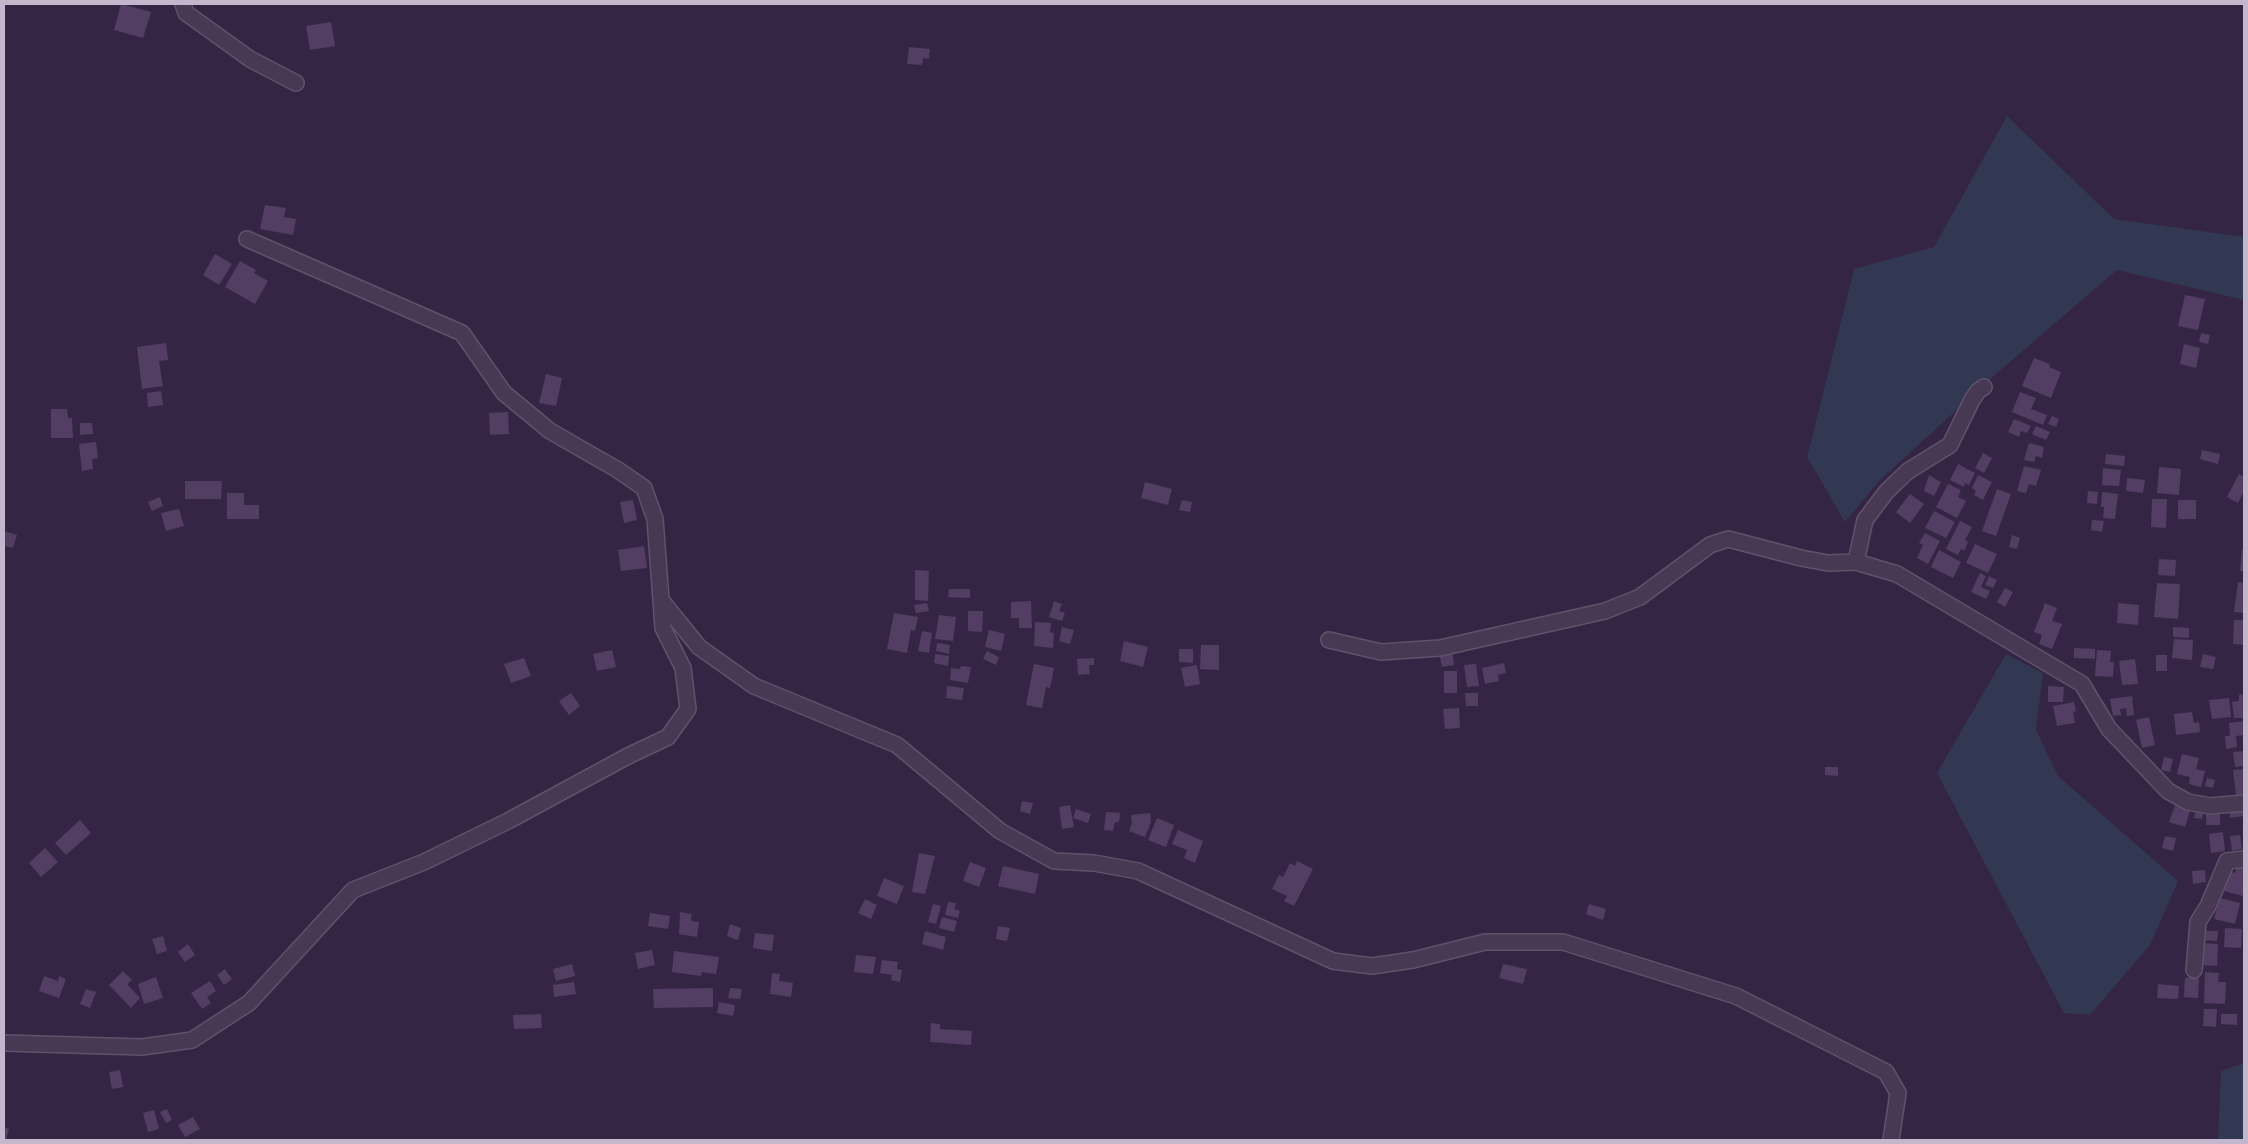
<!DOCTYPE html>
<html>
<head>
<meta charset="utf-8">
<style>
  body { margin:0 }
  #map { position:relative; width:2248px; height:1144px; overflow:hidden; background:#352545; font-family:Jost,sans-serif }
  canvas { display:block }
  .frame { position:absolute; inset:0; border:5px solid #c3b7cd; pointer-events:none }
</style>
</head>
<body>
<div id="map">
<canvas width="2248" height="1144"></canvas>
<div class="frame"></div>
</div>
<script>
const c = document.querySelector('canvas').getContext('2d');
c.lineJoin = 'round';
function fillPath(path, color) { c.fillStyle = color; c.fill(path, 'evenodd'); }
const poly = rows => new Path2D(rows.map(r => 'M' + r).join(''));
function strokePath(path, color, width, dash) { c.strokeStyle = color; c.lineWidth = width; c.lineCap = dash ? 'butt' : 'round'; c.setLineDash(dash || []); c.stroke(path); }
fillPath(poly([
  [2007,116,2114,219,2244,237,2244,300,2117,270,1997,373,1879,481,1845,522,1807,457,1854,269,1934,247],
  [2006,654,2043,673,2036,730,2058,776,2178,881,2150,945,2090,1015,2064,1013,1937,773],
  [2244,1063,2244,1140,2218,1140,2221,1071]
]), '#323752');
fillPath(poly([
  [121,4,151,12,143,38,114,30],
  [331,22,335,46,310,50,306,26],
  [909,47,930,49,929,59,923,58,922,65,907,64],
  [265,205,286,208,284,217,296,219,293,235,260,229],
  [215,254,232,264,219,285,203,275],
  [240,261,256,270,254,273,268,281,255,304,225,287],
  [2185,295,2205,299,2198,330,2178,326],
  [2201,333,2210,335,2208,344,2199,342],
  [166,343,168,360,159,361,163,386,142,389,137,347],
  [2184,344,2200,348,2196,368,2180,364],
  [2034,358,2050,364,2049,367,2061,372,2051,398,2022,386],
  [546,374,562,378,556,406,539,403],
  [161,391,163,405,148,407,147,393],
  [2020,392,2036,398,2031,409,2047,415,2043,425,2012,412],
  [51,409,67,409,68,418,72,418,73,438,51,438],
  [508,412,509,434,490,435,489,413],
  [2052,416,2059,419,2056,427,2048,424],
  [2014,419,2031,426,2027,433,2021,431,2019,437,2008,432],
  [80,423,92,423,93,434,80,435],
  [2036,426,2050,432,2046,440,2032,434],
  [96,442,98,458,92,459,93,469,82,471,79,444],
  [2029,443,2044,447,2042,458,2036,456,2034,462,2024,460],
  [2202,450,2220,454,2218,464,2200,459],
  [1983,453,1992,458,1984,473,1975,468],
  [2106,454,2125,456,2124,466,2105,464],
  [1958,464,1975,473,1969,485,1965,483,1964,487,1950,480],
  [2024,466,2041,470,2036,486,2029,484,2026,493,2017,491],
  [2159,467,2181,469,2179,495,2157,493],
  [2103,468,2121,470,2119,486,2102,485],
  [2239,474,2244,477,2244,491,2238,503,2227,497],
  [1929,475,1941,482,1934,496,1924,491],
  [1978,475,1992,482,1983,500,1974,495,1976,491,1972,488],
  [2127,478,2145,480,2143,493,2126,491],
  [185,481,222,481,221,499,185,499],
  [1145,482,1172,489,1168,505,1141,498],
  [1948,484,1961,490,1958,497,1966,501,1957,518,1936,507],
  [1997,489,2011,494,1996,536,1982,531],
  [2088,491,2098,492,2097,504,2087,503],
  [2102,492,2118,494,2115,519,2103,518,2104,507,2101,507],
  [227,493,244,493,244,505,259,505,259,519,227,519],
  [1910,494,1924,504,1910,523,1896,512],
  [160,497,163,506,152,511,148,502],
  [2152,499,2167,499,2166,528,2151,527],
  [633,500,637,520,624,523,620,502],
  [1182,500,1192,502,1190,512,1179,510],
  [2178,500,2196,500,2196,519,2178,519],
  [179,509,184,526,166,531,161,513],
  [1934,511,1955,522,1946,538,1925,528],
  [2092,520,2104,521,2102,532,2091,530],
  [1960,521,1972,527,1965,540,1968,542,1964,551,1961,549,1958,555,1946,549],
  [4,531,17,535,13,548,4,546],
  [1925,533,1940,541,1928,564,1917,558,1923,545,1919,543],
  [2012,535,2020,538,2017,549,2009,547],
  [1975,544,1997,554,1988,573,1966,563],
  [644,546,647,568,621,571,618,550],
  [2242,549,2244,549,2244,571,2240,571],
  [1939,550,1961,562,1953,578,1931,567],
  [2159,559,2176,560,2175,576,2158,575],
  [915,570,929,571,928,601,915,600],
  [1980,573,1986,576,1981,587,1990,591,1986,599,1971,592],
  [1989,576,1997,580,1993,588,1985,585],
  [2238,582,2244,583,2244,613,2234,612],
  [2157,583,2180,584,2178,619,2154,617],
  [2005,588,2013,592,2005,607,1997,602],
  [949,589,970,589,970,598,948,597],
  [1031,601,1032,628,1019,628,1019,618,1011,618,1011,602],
  [1054,601,1062,604,1059,611,1065,613,1062,621,1049,617],
  [927,603,929,611,916,613,914,605],
  [2045,603,2057,608,2052,621,2062,624,2052,649,2039,644,2042,635,2034,632],
  [2118,603,2139,605,2138,625,2117,623],
  [968,611,983,611,982,632,968,631],
  [894,613,918,617,915,631,911,630,907,653,887,649],
  [939,615,956,617,953,641,935,639],
  [2234,620,2244,620,2244,645,2233,644],
  [1035,622,1051,623,1050,632,1054,633,1053,648,1034,646],
  [1062,627,1074,630,1070,644,1059,641],
  [2173,627,2189,628,2189,638,2173,637],
  [989,630,1005,634,1001,651,985,647],
  [922,631,932,633,929,653,918,651],
  [2174,639,2193,640,2192,660,2172,658],
  [1124,641,1148,647,1143,667,1120,661],
  [937,643,950,645,949,654,936,651],
  [1201,645,1219,645,1219,670,1200,669],
  [2074,648,2095,649,2095,659,2074,658],
  [1179,649,1193,649,1193,663,1179,662],
  [612,650,616,667,597,671,593,654],
  [1452,650,1454,665,1442,667,1439,652],
  [2097,650,2111,651,2110,662,2114,662,2113,677,2095,676],
  [987,651,999,657,996,665,983,659],
  [935,654,949,656,948,666,934,663],
  [2203,654,2216,657,2213,669,2200,667],
  [2156,655,2167,655,2167,671,2156,671],
  [524,658,531,676,511,683,504,664],
  [1094,658,1094,665,1089,665,1090,674,1078,675,1077,659],
  [2135,659,2138,684,2122,685,2119,661],
  [1504,663,1506,673,1498,675,1499,681,1485,684,1482,668],
  [1034,664,1054,668,1050,688,1046,687,1042,708,1026,705],
  [1476,664,1479,686,1467,687,1464,665],
  [1197,665,1200,684,1185,687,1181,668],
  [961,666,971,667,968,683,950,680,951,668,960,669],
  [1444,671,1457,671,1457,693,1444,693],
  [947,686,964,688,962,700,946,698],
  [2048,686,2064,687,2063,702,2048,702],
  [571,693,580,706,569,715,559,701],
  [1465,693,1478,693,1478,706,1466,706],
  [2244,694,2244,718,2234,718,2232,702,2239,701,2239,695],
  [2132,696,2134,715,2127,716,2126,708,2120,709,2121,715,2113,716,2110,699],
  [2229,698,2231,717,2212,719,2209,700],
  [2074,702,2076,711,2073,712,2075,723,2057,726,2053,706],
  [1459,708,1460,728,1445,729,1443,709],
  [2192,712,2194,723,2199,722,2200,732,2176,735,2174,714],
  [2149,717,2155,745,2142,748,2136,720],
  [2244,721,2244,735,2236,736,2237,747,2226,749,2225,736,2230,736,2229,723],
  [2244,751,2244,766,2235,767,2233,752],
  [2182,754,2199,758,2196,769,2205,771,2201,787,2189,784,2190,777,2177,774],
  [2164,757,2173,759,2170,772,2161,770],
  [1825,767,1838,767,1838,776,1825,775],
  [2244,769,2244,794,2236,795,2233,770],
  [2207,778,2215,780,2213,788,2205,786],
  [1022,801,1033,803,1030,814,1020,811],
  [2176,803,2191,808,2185,827,2169,822],
  [1070,805,1074,827,1062,829,1059,807],
  [2244,807,2244,816,2230,818,2230,809],
  [2196,808,2204,809,2202,819,2194,818],
  [1076,809,1091,814,1088,823,1073,818],
  [1106,812,1120,813,1119,822,1115,822,1113,831,1104,830],
  [1150,813,1151,822,1145,837,1129,831,1132,823,1131,815],
  [2206,813,2220,813,2220,825,2206,825],
  [1157,818,1174,825,1166,847,1148,840],
  [80,820,91,833,66,855,55,843],
  [1178,830,1203,841,1195,863,1184,858,1187,850,1172,844],
  [2223,832,2225,851,2211,853,2209,834],
  [2240,835,2242,849,2232,851,2230,836],
  [2165,836,2176,838,2173,851,2162,848],
  [45,848,58,862,41,877,29,863],
  [919,853,935,856,925,894,912,892],
  [1297,861,1313,869,1294,906,1284,901,1287,896,1272,889,1279,875,1283,877,1290,863,1295,866],
  [970,862,986,868,979,887,963,881],
  [1003,866,1039,874,1035,894,998,886],
  [2237,866,2244,868,2243,896,2224,891,2229,871,2235,873],
  [2205,870,2206,882,2193,884,2192,871],
  [884,878,904,886,897,904,877,896],
  [2216,897,2240,903,2235,924,2214,919,2217,908,2213,907],
  [865,899,877,905,871,919,858,913],
  [948,902,956,903,954,909,960,911,958,918,945,915],
  [933,904,941,906,936,924,928,922],
  [1589,904,1606,909,1603,920,1586,914],
  [680,912,692,914,691,921,699,922,697,937,679,934],
  [650,913,670,916,668,929,648,926],
  [942,917,957,921,954,932,939,928],
  [730,924,741,928,738,940,727,936],
  [998,926,1010,928,1007,941,996,939],
  [2225,928,2242,929,2241,948,2224,947],
  [925,931,946,937,943,950,922,944],
  [2205,931,2218,931,2217,941,2204,940],
  [755,933,774,935,772,951,753,948],
  [163,936,167,951,157,954,152,939],
  [2201,943,2218,944,2217,966,2200,965],
  [188,944,195,955,185,962,178,952],
  [652,950,655,965,638,969,635,953],
  [674,951,719,957,716,974,702,972,701,976,672,972],
  [856,955,876,957,873,974,854,972],
  [882,960,898,962,897,969,902,970,900,982,891,980,892,975,880,973],
  [572,964,575,976,556,981,553,969],
  [1503,964,1527,969,1523,984,1499,978],
  [225,969,232,979,224,985,217,975],
  [123,971,132,980,127,984,140,998,131,1008,109,985],
  [2205,972,2219,973,2218,982,2226,982,2225,1004,2204,1003],
  [772,973,780,974,779,981,793,983,791,997,770,994],
  [44,976,58,981,59,976,66,979,59,998,39,991],
  [156,977,163,998,144,1004,138,984],
  [2185,978,2199,978,2198,998,2184,997],
  [210,981,216,991,207,997,211,1003,202,1009,191,993],
  [574,982,576,994,554,997,553,985],
  [2158,984,2179,986,2178,999,2157,998],
  [713,988,713,1007,654,1008,653,989],
  [730,988,742,989,740,999,728,998],
  [86,989,96,992,90,1008,80,1004],
  [719,1002,735,1005,733,1016,717,1013],
  [2204,1009,2217,1009,2216,1027,2203,1026],
  [541,1014,542,1028,514,1029,513,1015],
  [2221,1014,2237,1014,2237,1025,2221,1024],
  [931,1023,940,1024,940,1029,972,1031,971,1045,930,1042],
  [120,1070,123,1087,112,1089,109,1072],
  [167,1109,172,1120,166,1123,160,1112],
  [154,1110,159,1129,148,1132,143,1113],
  [193,1117,200,1129,185,1137,178,1125],
  [4,1127,9,1129,6,1140,4,1140]
]), '#513e62');
const minor = poly([
  [183,4,186,13,250,59,296,83],
  [247,239,462,333,504,393,550,431,618,470,644,488,655,519,661,600,699,647,754,686,897,745,1000,831,1054,861,1094,863,1138,871,1333,961,1372,966,1413,960,1485,942,1563,942,1736,996,1886,1072,1898,1093,1891,1140],
  [1856,562,1865,520,1887,491,1908,471,1950,445,1972,400,1978,391,1984,387],
  [1329,640,1381,652,1440,648,1605,611,1640,597,1710,545,1728,539,1801,558,1828,563,1856,562,1897,574,2082,684,2109,729,2168,791,2188,802,2210,806,2244,803],
  [2194,970,2198,922,2208,906,2227,861,2244,859],
  [4,1043,142,1047,192,1040,249,1003,353,890,424,862,508,821,628,756,668,737,688,709,683,668,663,628,661,600]
]);
strokePath(minor, '#5f526b', 18);
strokePath(minor, '#473954', 15);
</script>
</body>
</html>
